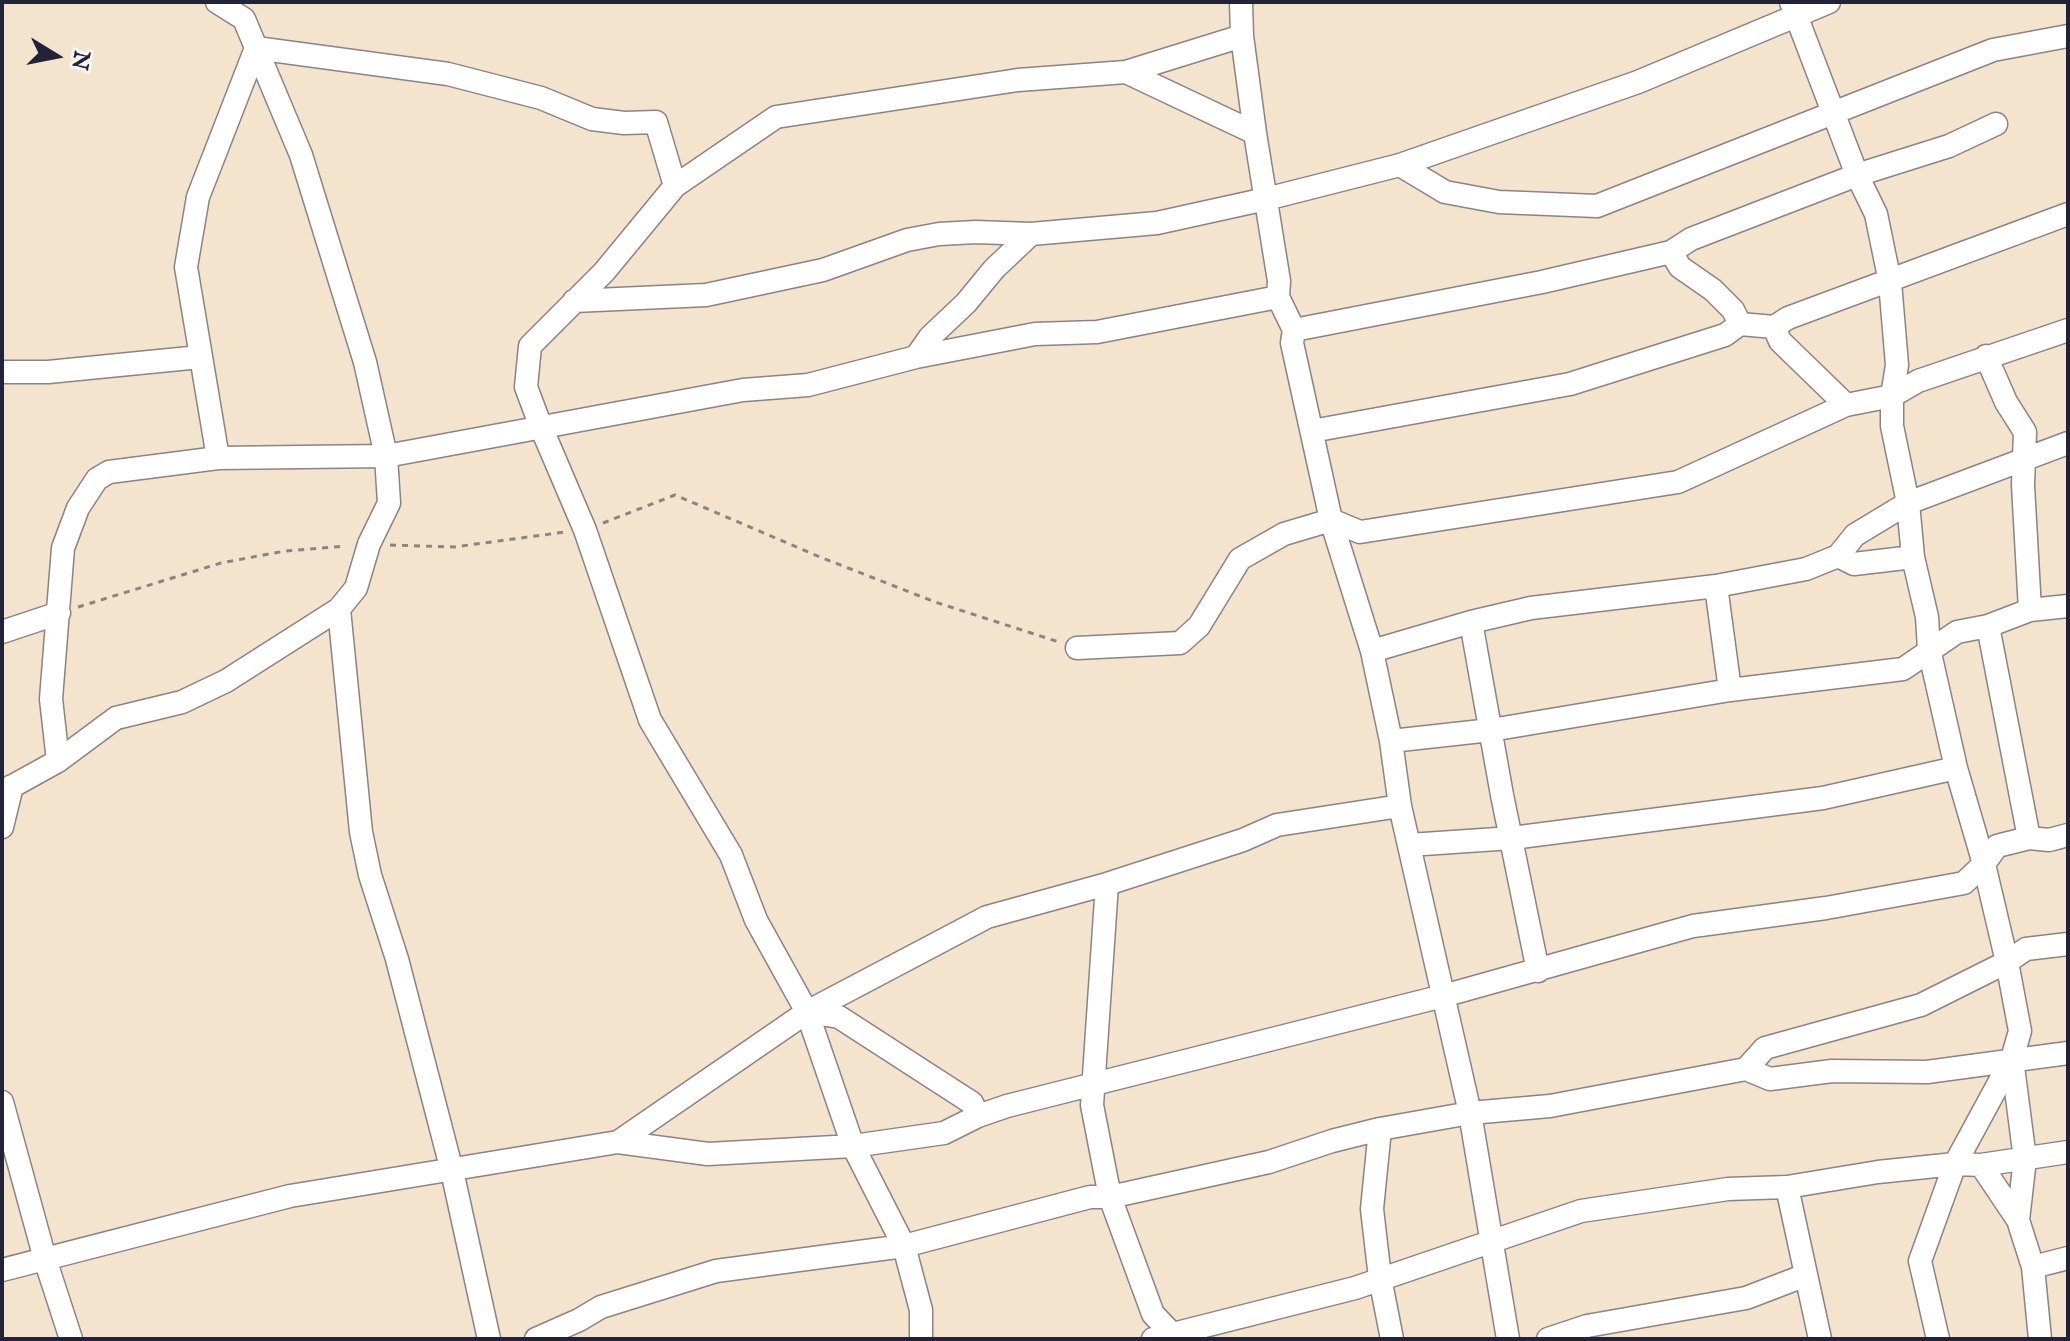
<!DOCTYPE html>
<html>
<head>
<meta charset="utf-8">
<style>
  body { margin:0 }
  #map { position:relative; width:2070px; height:1341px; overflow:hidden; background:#f4e4ce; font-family:"IM FELL English",serif }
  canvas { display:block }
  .frame { position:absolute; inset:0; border:4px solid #22223b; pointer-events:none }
  .north { position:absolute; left:16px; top:16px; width:80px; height:80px; -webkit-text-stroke:6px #f6f6f2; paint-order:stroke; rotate:100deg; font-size:22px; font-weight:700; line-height:32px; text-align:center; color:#22223b }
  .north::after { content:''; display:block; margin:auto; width:28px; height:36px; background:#22223b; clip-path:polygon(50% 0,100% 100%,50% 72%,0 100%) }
</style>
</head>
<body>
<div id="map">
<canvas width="2070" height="1341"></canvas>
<div class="frame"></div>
<div class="north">N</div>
</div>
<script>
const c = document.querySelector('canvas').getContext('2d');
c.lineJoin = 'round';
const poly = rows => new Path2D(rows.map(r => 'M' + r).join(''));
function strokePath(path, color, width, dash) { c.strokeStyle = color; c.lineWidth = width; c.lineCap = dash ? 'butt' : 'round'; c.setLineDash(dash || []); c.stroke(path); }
const minor = poly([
  [1241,2,1242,36,1255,133,1279,281,1278,297,1294,330,1292,343,1331,520,1372,651,1391,741,1400,806,1470,1113,1508,1339],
  [1791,2,1857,175,1876,214,1890,282,1897,365,1892,396,1892,426,1908,503,1913,557,1927,617,1929,649,1956,768,1984,864,2007,962,2020,1031,2012,1059,1955,1164,1920,1261,1938,1339],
  [1126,72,1255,133],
  [1400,165,1445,192,1499,202,1597,206,1993,50,2068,36],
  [675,186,656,122,624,123,592,119,541,98,448,74,256,48,198,197,186,267,218,458,386,456,743,390,808,385,916,357,1035,334,1097,332,1278,297],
  [1671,252,1680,267,1713,290,1733,310,1740,324],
  [574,301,706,295,823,270,907,240,939,234,976,232,1031,234,1157,223,1266,199,1400,165,1638,82,1829,2],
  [1774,327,1780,341,1846,405],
  [1294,330,1542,282,1671,252,1691,239,1857,175,1949,146,1996,124],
  [1986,356,2006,402,2025,432,2023,485,2030,610],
  [916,357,930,337,966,303,994,269,1031,234],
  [2,372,48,372,200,357],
  [1312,431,1570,384,1725,335,1740,324,1774,327,1788,318,2068,214],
  [1838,556,1854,564,1913,557],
  [1716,586,1730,690],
  [339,609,361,832,370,875,397,959,452,1171,489,1339],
  [1471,622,1502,795,1538,971],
  [1988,626,2029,838],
  [2,632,59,613],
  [1077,648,1180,643,1199,626,1240,559,1284,534,1331,520,1360,532,1678,482,1846,405,1892,396,1918,381,2068,330],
  [1372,651,1471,622,1531,608,1716,586,1806,569,1838,556,1855,535,1908,503,2068,443],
  [1391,741,1491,730,1730,690,1903,669,1957,632,1988,626,2030,610,2068,606],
  [58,761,51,699,63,548,78,508,97,479,109,472,218,458],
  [2,792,58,761,116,718,182,702,226,681,339,609,356,588,369,544,389,503,386,456,365,362,301,155,244,19,217,2],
  [2,827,12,786],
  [1409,845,1512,838,1823,798,1956,768],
  [1107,884,1092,1105,1110,1197,1153,1314,1177,1339],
  [807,1012,839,1017,972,1103,978,1116],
  [2012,1059,2025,1159,2018,1220],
  [1746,1069,1765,1048,1921,1005,2007,962,2026,949,2068,944],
  [2,1102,45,1259,71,1339],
  [1380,1129,1372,1209,1380,1278,1392,1339],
  [618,1142,708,1154,853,1146,944,1133,978,1116,1007,1106,1443,996,1693,926,1826,908,1964,883,1984,864,1997,846,2029,838,2049,840,2068,835],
  [1981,1165,2018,1220,2033,1267,2040,1339],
  [1787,1187,1820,1339],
  [2033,1267,2068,1258],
  [2,1270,290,1196,618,1142,807,1012,987,917,1107,884,1243,840,1277,825,1400,806],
  [536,1339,579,1320,601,1307,716,1271,904,1246,1090,1197,1110,1197,1269,1162,1332,1141,1380,1129,1470,1113,1550,1106,1746,1069,1770,1079,1832,1071,1927,1072,2068,1053],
  [921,1339,921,1310,904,1246,853,1146,807,1012,756,920,731,855,650,720,585,530,541,427,526,387,530,346,604,272,675,186,776,117,1018,80,1126,72,1242,36],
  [1153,1339,1355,1288,1581,1211,1728,1189,1787,1187,1878,1172,1955,1164,1981,1165,2068,1152],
  [1548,1339,1587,1326,1746,1298,1806,1275]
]);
strokePath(minor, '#8b8384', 25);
strokePath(poly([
  [603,523,675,495,820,557,935,602,1059,642],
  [390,545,454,547,565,532],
  [78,607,221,563,285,551,346,546]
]), '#8b8384', 3, [6, 6]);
strokePath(minor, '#fff', 22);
</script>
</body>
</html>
